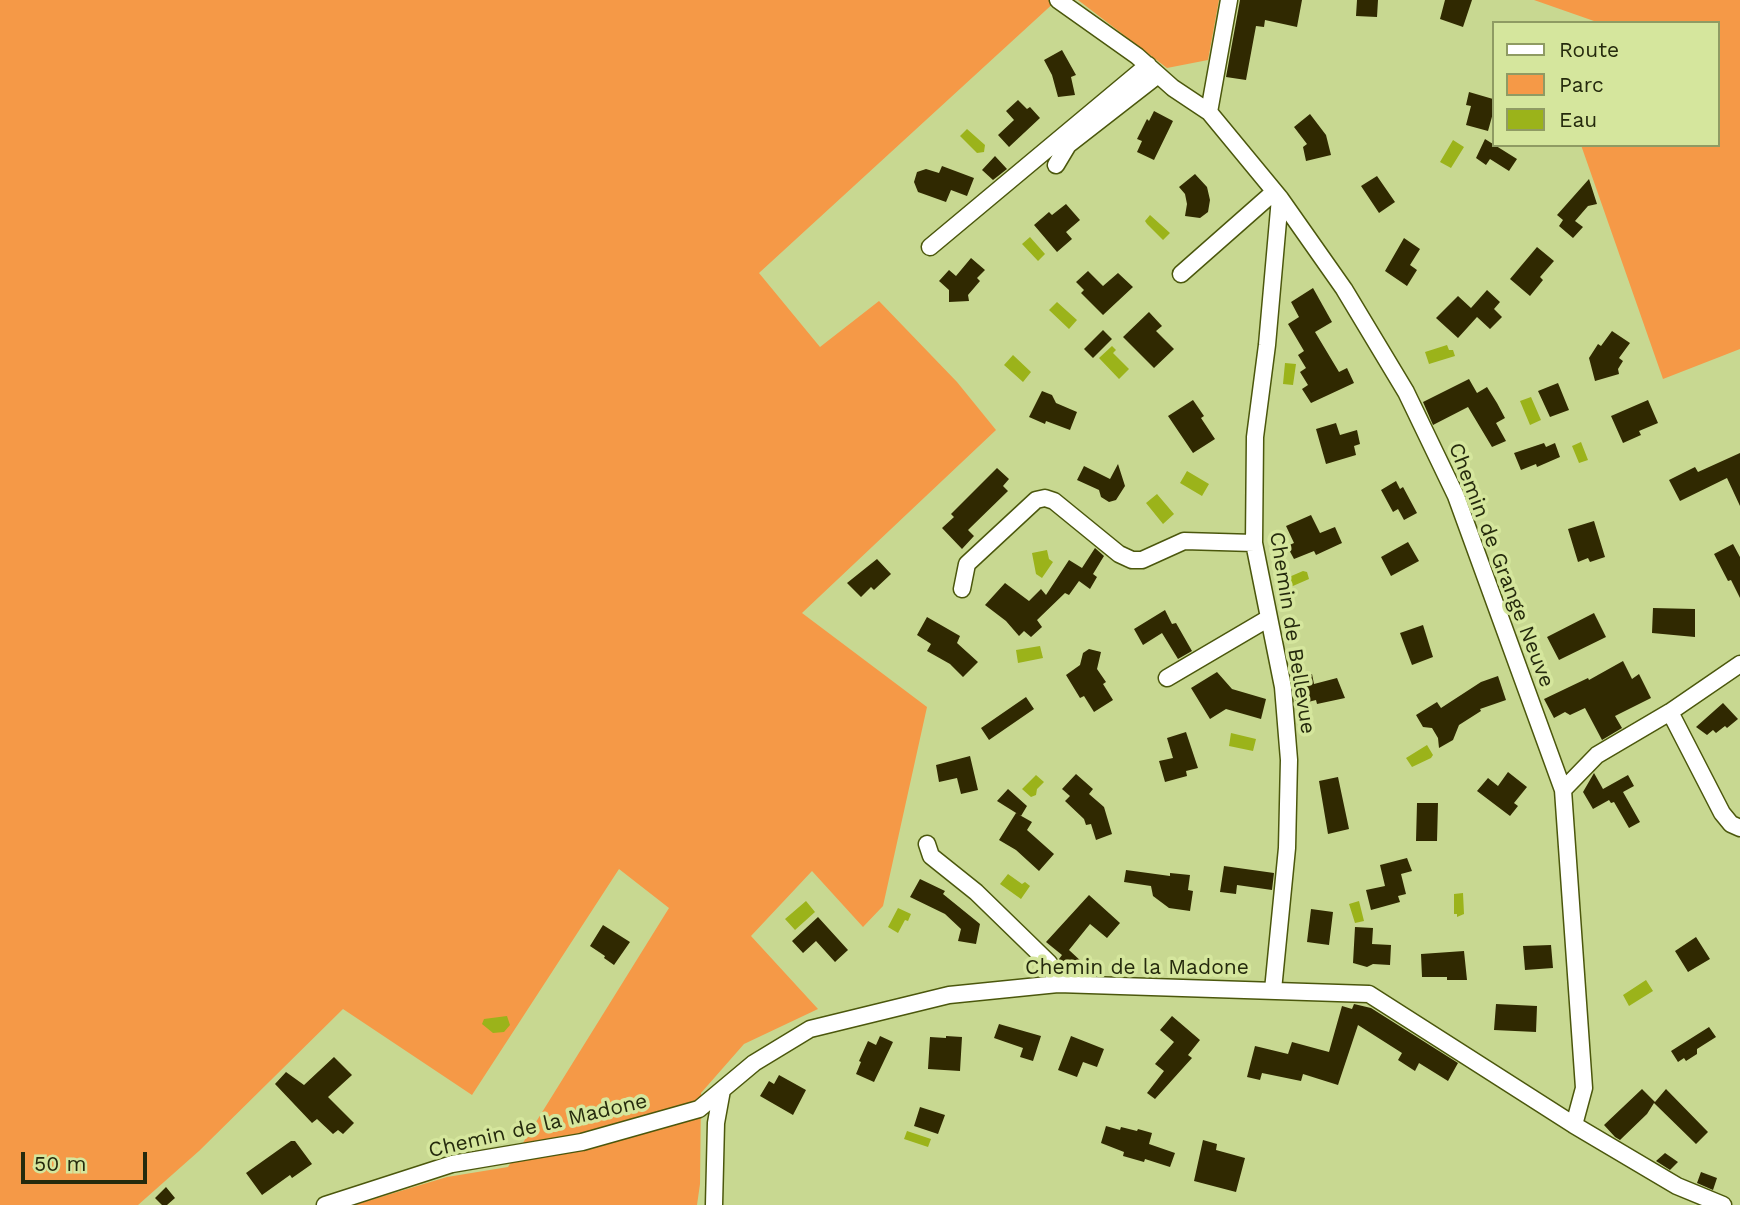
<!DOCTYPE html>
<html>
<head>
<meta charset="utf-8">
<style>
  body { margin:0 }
  #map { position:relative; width:1740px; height:1205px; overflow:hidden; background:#c8d891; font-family:"Work Sans",sans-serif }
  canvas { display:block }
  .legend { position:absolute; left:1492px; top:21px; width:228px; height:126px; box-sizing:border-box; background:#d5e69d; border:2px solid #8f9b63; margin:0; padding:9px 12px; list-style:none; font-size:21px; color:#252a0d }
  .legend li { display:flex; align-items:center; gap:14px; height:35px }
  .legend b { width:35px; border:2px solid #8f9b63 }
  .scale { position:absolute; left:21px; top:1152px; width:126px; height:32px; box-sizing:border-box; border:4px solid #252a0d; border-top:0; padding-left:9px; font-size:21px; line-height:24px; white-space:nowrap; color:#252a0d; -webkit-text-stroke:5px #d5e69d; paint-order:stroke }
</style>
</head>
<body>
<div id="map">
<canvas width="1740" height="1205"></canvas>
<ul class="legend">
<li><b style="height:9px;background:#fff"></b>Route</li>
<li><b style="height:19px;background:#f59947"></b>Parc</li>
<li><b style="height:19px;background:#9bb31a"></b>Eau</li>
</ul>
<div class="scale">50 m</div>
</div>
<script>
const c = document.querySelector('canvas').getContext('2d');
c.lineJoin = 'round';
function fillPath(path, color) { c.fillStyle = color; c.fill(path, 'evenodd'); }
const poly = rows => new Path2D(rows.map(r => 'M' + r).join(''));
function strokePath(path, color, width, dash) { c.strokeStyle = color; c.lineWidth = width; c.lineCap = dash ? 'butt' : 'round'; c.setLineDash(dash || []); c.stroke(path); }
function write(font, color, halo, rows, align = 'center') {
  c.font = font + ' "Work Sans",sans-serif'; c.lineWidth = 7; c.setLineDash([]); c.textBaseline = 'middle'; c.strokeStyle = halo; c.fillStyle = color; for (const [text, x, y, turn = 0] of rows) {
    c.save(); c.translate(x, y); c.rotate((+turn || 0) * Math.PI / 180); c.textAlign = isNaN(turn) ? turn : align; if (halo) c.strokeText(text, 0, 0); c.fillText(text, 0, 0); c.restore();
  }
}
fillPath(poly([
  [0,0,1057,0,759,273,820,347,879,301,957,382,996,430,802,613,927,707,883,906,863,927,812,871,751,936,818,1009,744,1044,701,1093,700,1184,697,1205,354,1205,447,1177,508,1167,669,908,619,869,472,1095,343,1009,199,1151,138,1205,0,1205],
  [1078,0,1219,0,1208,60,1167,68],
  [1534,0,1740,0,1740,349,1663,379,1581,145,1717,145,1717,23,1593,23,1594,21]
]), '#f59947');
fillPath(poly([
  [967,129,985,145,984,152,977,153,960,136],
  [1453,140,1464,147,1451,168,1440,162],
  [1150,215,1170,233,1163,240,1147,224,1145,221],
  [1030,237,1045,254,1038,261,1022,244],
  [1057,302,1077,320,1069,329,1049,310],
  [1447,345,1449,350,1453,350,1455,356,1429,364,1425,352],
  [1112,346,1116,350,1113,353,1129,369,1119,379,1099,358],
  [1013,355,1031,372,1023,382,1004,365],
  [1285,363,1296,364,1293,385,1283,384],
  [1531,397,1541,420,1530,425,1520,401],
  [1581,442,1588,460,1579,463,1572,446],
  [1187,471,1209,484,1202,496,1180,483],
  [1157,494,1174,514,1163,524,1146,503],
  [1047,550,1049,559,1053,562,1042,578,1036,574,1032,553],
  [1303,571,1307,572,1309,579,1286,589,1282,580],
  [1040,646,1043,658,1018,663,1016,650],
  [1231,733,1256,739,1253,751,1229,746],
  [1427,745,1433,755,1431,758,1412,767,1406,758],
  [1036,775,1044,782,1037,789,1036,795,1031,797,1022,789],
  [1008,874,1022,884,1025,882,1030,886,1021,899,1000,884],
  [1463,893,1464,914,1457,917,1457,914,1454,914,1454,894],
  [806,901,815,912,795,930,785,919],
  [1359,901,1364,921,1355,923,1349,904],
  [898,908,911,914,908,921,905,920,898,933,888,927],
  [1646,980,1653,991,1629,1006,1623,995],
  [507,1016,510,1025,504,1032,493,1033,482,1024,484,1019],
  [907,1131,931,1139,928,1147,904,1139]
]), '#9bb31a');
fillPath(poly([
  [1240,0,1302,0,1297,27,1265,20,1264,27,1256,26,1246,80,1226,77],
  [1357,0,1378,0,1377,17,1356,16],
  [1445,0,1472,0,1463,27,1440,19],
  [1062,50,1076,75,1071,77,1075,95,1058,97,1052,75,1044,60],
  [1469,92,1493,99,1493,113,1488,131,1466,125,1471,106,1466,105],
  [1018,100,1027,109,1030,107,1040,118,1009,147,998,135,1014,120,1006,111],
  [1154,111,1173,121,1154,160,1137,152,1142,141,1137,139,1147,119,1149,121],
  [1310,114,1326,135,1331,155,1306,161,1303,147,1307,144,1294,127],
  [1485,139,1517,159,1509,171,1490,159,1486,165,1476,158],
  [995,156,1007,169,993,180,982,170],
  [942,166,974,178,967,196,951,190,946,202,918,192,914,182,917,172,926,169,939,173],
  [1195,174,1207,187,1210,200,1208,212,1200,218,1185,216,1187,204,1185,194,1179,187],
  [1377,176,1395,202,1379,213,1361,186],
  [1589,179,1597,204,1588,206,1575,221,1583,227,1573,238,1559,226,1563,220,1557,215],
  [1066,204,1080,220,1066,232,1072,239,1057,252,1034,225,1049,212,1052,215],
  [1404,238,1420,249,1410,265,1417,270,1407,286,1385,271],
  [1537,247,1554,261,1540,277,1543,280,1530,296,1510,279],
  [971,258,985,270,977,278,980,281,968,295,969,301,949,302,949,290,939,281,949,270,956,276],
  [1088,271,1103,286,1118,273,1133,287,1103,315,1081,293,1084,290,1076,282],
  [1313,288,1332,322,1315,332,1339,372,1347,368,1354,383,1311,403,1302,389,1308,385,1300,372,1306,368,1298,355,1304,351,1288,324,1299,317,1291,302],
  [1487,290,1500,302,1494,309,1502,317,1490,329,1477,317,1458,338,1436,318,1458,296,1471,308],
  [1149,312,1162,326,1156,331,1174,349,1154,368,1123,337],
  [1103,330,1112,339,1093,358,1084,349],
  [1612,331,1630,343,1619,358,1623,361,1618,369,1619,374,1595,381,1589,358,1598,344,1601,346],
  [1469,379,1477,393,1487,387,1497,403,1505,418,1496,423,1506,441,1492,447,1468,407,1433,425,1423,402],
  [1558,383,1569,410,1550,417,1538,391],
  [1042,391,1052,395,1056,403,1077,412,1070,430,1046,421,1045,424,1029,417],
  [1193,400,1204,416,1201,418,1215,439,1193,453,1168,416],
  [1648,400,1658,423,1639,431,1641,435,1623,443,1611,416],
  [1336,423,1340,435,1357,430,1360,444,1354,446,1356,455,1326,464,1316,429],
  [1544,443,1546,447,1555,443,1560,457,1537,467,1536,464,1521,470,1514,453],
  [1740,453,1740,506,1727,478,1680,501,1669,480,1695,467,1698,472],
  [1118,464,1125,486,1116,500,1109,502,1101,497,1099,490,1077,480,1084,466,1110,479],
  [997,468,1009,479,1003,486,1008,491,968,530,974,536,962,549,942,528,954,517,951,514],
  [1396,481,1400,489,1403,487,1417,513,1404,520,1398,509,1393,512,1381,490],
  [1311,515,1320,533,1335,527,1342,543,1316,555,1314,551,1294,559,1287,546,1294,543,1286,526],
  [1594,521,1605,557,1590,562,1588,558,1578,562,1568,529],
  [1408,542,1419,561,1391,576,1381,557],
  [1733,544,1740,557,1740,598,1731,580,1728,581,1714,554],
  [1095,548,1104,556,1093,574,1097,577,1090,589,1079,581,1069,595,1065,593,1037,620,1042,627,1031,637,1024,631,1019,636,1006,621,985,605,1005,583,1029,601,1041,589,1046,595,1069,560,1082,568],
  [877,559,891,574,874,590,871,587,861,597,847,583],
  [1653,608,1695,609,1695,637,1652,633],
  [1165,610,1172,624,1176,623,1192,651,1178,659,1162,633,1143,645,1134,629],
  [1594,613,1606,637,1559,660,1547,637],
  [927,617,960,636,957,643,978,662,963,677,950,664,927,651,931,644,917,635],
  [1423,625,1433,657,1412,665,1400,633],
  [1089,649,1101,652,1097,669,1106,682,1103,684,1113,700,1094,712,1084,696,1080,698,1066,675,1080,665,1083,653],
  [1623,661,1632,679,1639,674,1651,698,1615,716,1622,728,1602,740,1585,708,1570,715,1565,712,1554,718,1544,699,1588,678,1589,680],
  [1217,672,1232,689,1266,699,1261,719,1226,709,1210,719,1191,688],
  [1312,674,1314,684,1337,678,1345,698,1317,704,1316,700,1296,705,1292,678],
  [1498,676,1506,700,1480,709,1481,711,1459,725,1453,740,1439,748,1438,738,1432,728,1423,727,1416,715,1437,702,1441,708,1481,682],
  [1026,697,1034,709,989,740,981,728],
  [1723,703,1738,719,1727,728,1725,726,1716,733,1713,730,1707,735,1696,727],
  [1186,732,1198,768,1186,771,1187,776,1165,782,1159,761,1173,758,1167,738],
  [970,756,978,790,961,794,957,778,939,782,936,765],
  [1508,772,1527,787,1514,803,1518,806,1510,816,1477,791,1488,778,1498,786],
  [1594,773,1603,789,1628,775,1634,786,1623,792,1640,822,1629,828,1614,802,1611,803,1609,800,1593,809,1583,792],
  [1076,774,1093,789,1089,794,1104,807,1112,834,1096,840,1091,824,1086,825,1084,819,1065,801,1070,796,1062,789],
  [1338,777,1349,829,1328,834,1319,781],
  [1008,789,1027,806,1021,816,997,801],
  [1417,803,1438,803,1437,841,1416,841],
  [1016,813,1032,822,1027,830,1054,854,1039,871,1016,850,999,840],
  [1407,858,1412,871,1401,874,1406,894,1398,896,1400,902,1371,910,1366,890,1385,886,1380,865],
  [1224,866,1274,873,1272,890,1237,885,1236,894,1220,892],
  [1126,870,1170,876,1170,873,1190,875,1188,890,1193,891,1190,911,1169,908,1153,896,1151,886,1124,882],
  [920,879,945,891,943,894,980,924,976,944,958,941,961,929,945,914,910,897],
  [1089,895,1120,923,1107,938,1090,924,1069,950,1096,975,1073,974,1061,964,1059,959,1062,955,1046,942],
  [1311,909,1333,912,1329,945,1307,942],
  [818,917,848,950,835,962,816,941,803,953,792,941],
  [603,925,630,942,614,965,604,958,605,956,590,946],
  [1355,927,1373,928,1372,944,1391,945,1390,965,1373,964,1367,967,1353,963],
  [1696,937,1710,959,1688,972,1675,951],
  [1551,945,1553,968,1525,970,1523,946],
  [1464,951,1467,980,1447,980,1447,977,1422,977,1421,954],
  [1354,1004,1371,1008,1458,1063,1448,1081,1419,1063,1415,1071,1398,1060,1402,1053,1358,1025,1338,1085,1303,1074,1301,1081,1262,1073,1260,1080,1247,1077,1255,1046,1288,1054,1292,1042,1329,1052,1342,1006,1352,1009],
  [1496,1004,1537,1006,1536,1032,1494,1030],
  [1172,1016,1200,1040,1188,1055,1192,1058,1155,1099,1147,1093,1164,1071,1155,1064,1174,1042,1160,1030],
  [999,1024,1041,1036,1033,1061,1020,1057,1023,1048,994,1038],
  [1709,1027,1716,1037,1697,1049,1697,1054,1686,1061,1684,1058,1678,1062,1671,1051],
  [880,1036,893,1042,874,1082,856,1074,861,1062,859,1061,868,1041,876,1045],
  [946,1036,962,1037,960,1071,928,1069,930,1037,946,1038],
  [1071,1036,1104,1049,1097,1067,1083,1062,1077,1077,1058,1070],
  [334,1057,352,1075,328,1097,354,1123,343,1134,338,1130,333,1134,317,1119,312,1123,275,1084,286,1072,304,1085],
  [779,1075,806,1090,793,1115,760,1096,769,1081,774,1084],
  [1642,1089,1655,1102,1666,1089,1708,1132,1696,1144,1654,1103,1647,1114,1620,1140,1615,1137,1604,1125],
  [920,1107,945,1115,938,1134,914,1126],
  [1106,1126,1120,1130,1121,1127,1137,1131,1138,1129,1152,1133,1149,1144,1175,1153,1170,1167,1145,1159,1144,1162,1123,1156,1124,1152,1101,1143],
  [1203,1140,1217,1144,1216,1150,1245,1158,1236,1192,1194,1181],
  [291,1141,295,1141,312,1164,292,1178,290,1175,262,1195,246,1173],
  [1665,1153,1678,1162,1670,1170,1656,1161],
  [1701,1172,1717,1178,1713,1190,1697,1183],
  [166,1187,175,1198,167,1205,162,1205,155,1198]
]), '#302901');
const street = poly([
  [1058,0,1137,56,1173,88,1209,112],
  [1229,0,1209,112,1280,198,1344,289,1406,392,1456,496,1563,790,1584,1088,1574,1125],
  [1056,165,1068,145,1158,75],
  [930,247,1148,65],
  [1181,274,1274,192],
  [962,589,967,564,1036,500,1045,498,1054,501,1119,554,1132,560,1142,560,1184,541,1254,543],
  [1167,678,1269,618],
  [1670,712,1722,813,1731,824,1740,828],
  [1563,790,1597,755,1670,712,1740,664],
  [927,844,931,856,976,892,1049,963,1058,984],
  [1273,990,1287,848,1289,760,1283,687,1254,543,1255,437,1267,345,1280,198],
  [325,1205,452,1164,582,1142,699,1109,754,1063,810,1029,949,995,1058,984,1369,994,1574,1125,1677,1186,1723,1205],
  [714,1205,716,1123,722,1090]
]);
strokePath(street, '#4b570c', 19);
strokePath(street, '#fff', 16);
write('21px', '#252a0d', '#d5e69d', [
  ["Chemin de Grange Neuve",1501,565,69],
  ["Chemin de Bellevue",1292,633,81],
  ["Chemin de la Madone",1137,968],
  ["Chemin de la Madone",538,1126,-13]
]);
</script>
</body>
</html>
